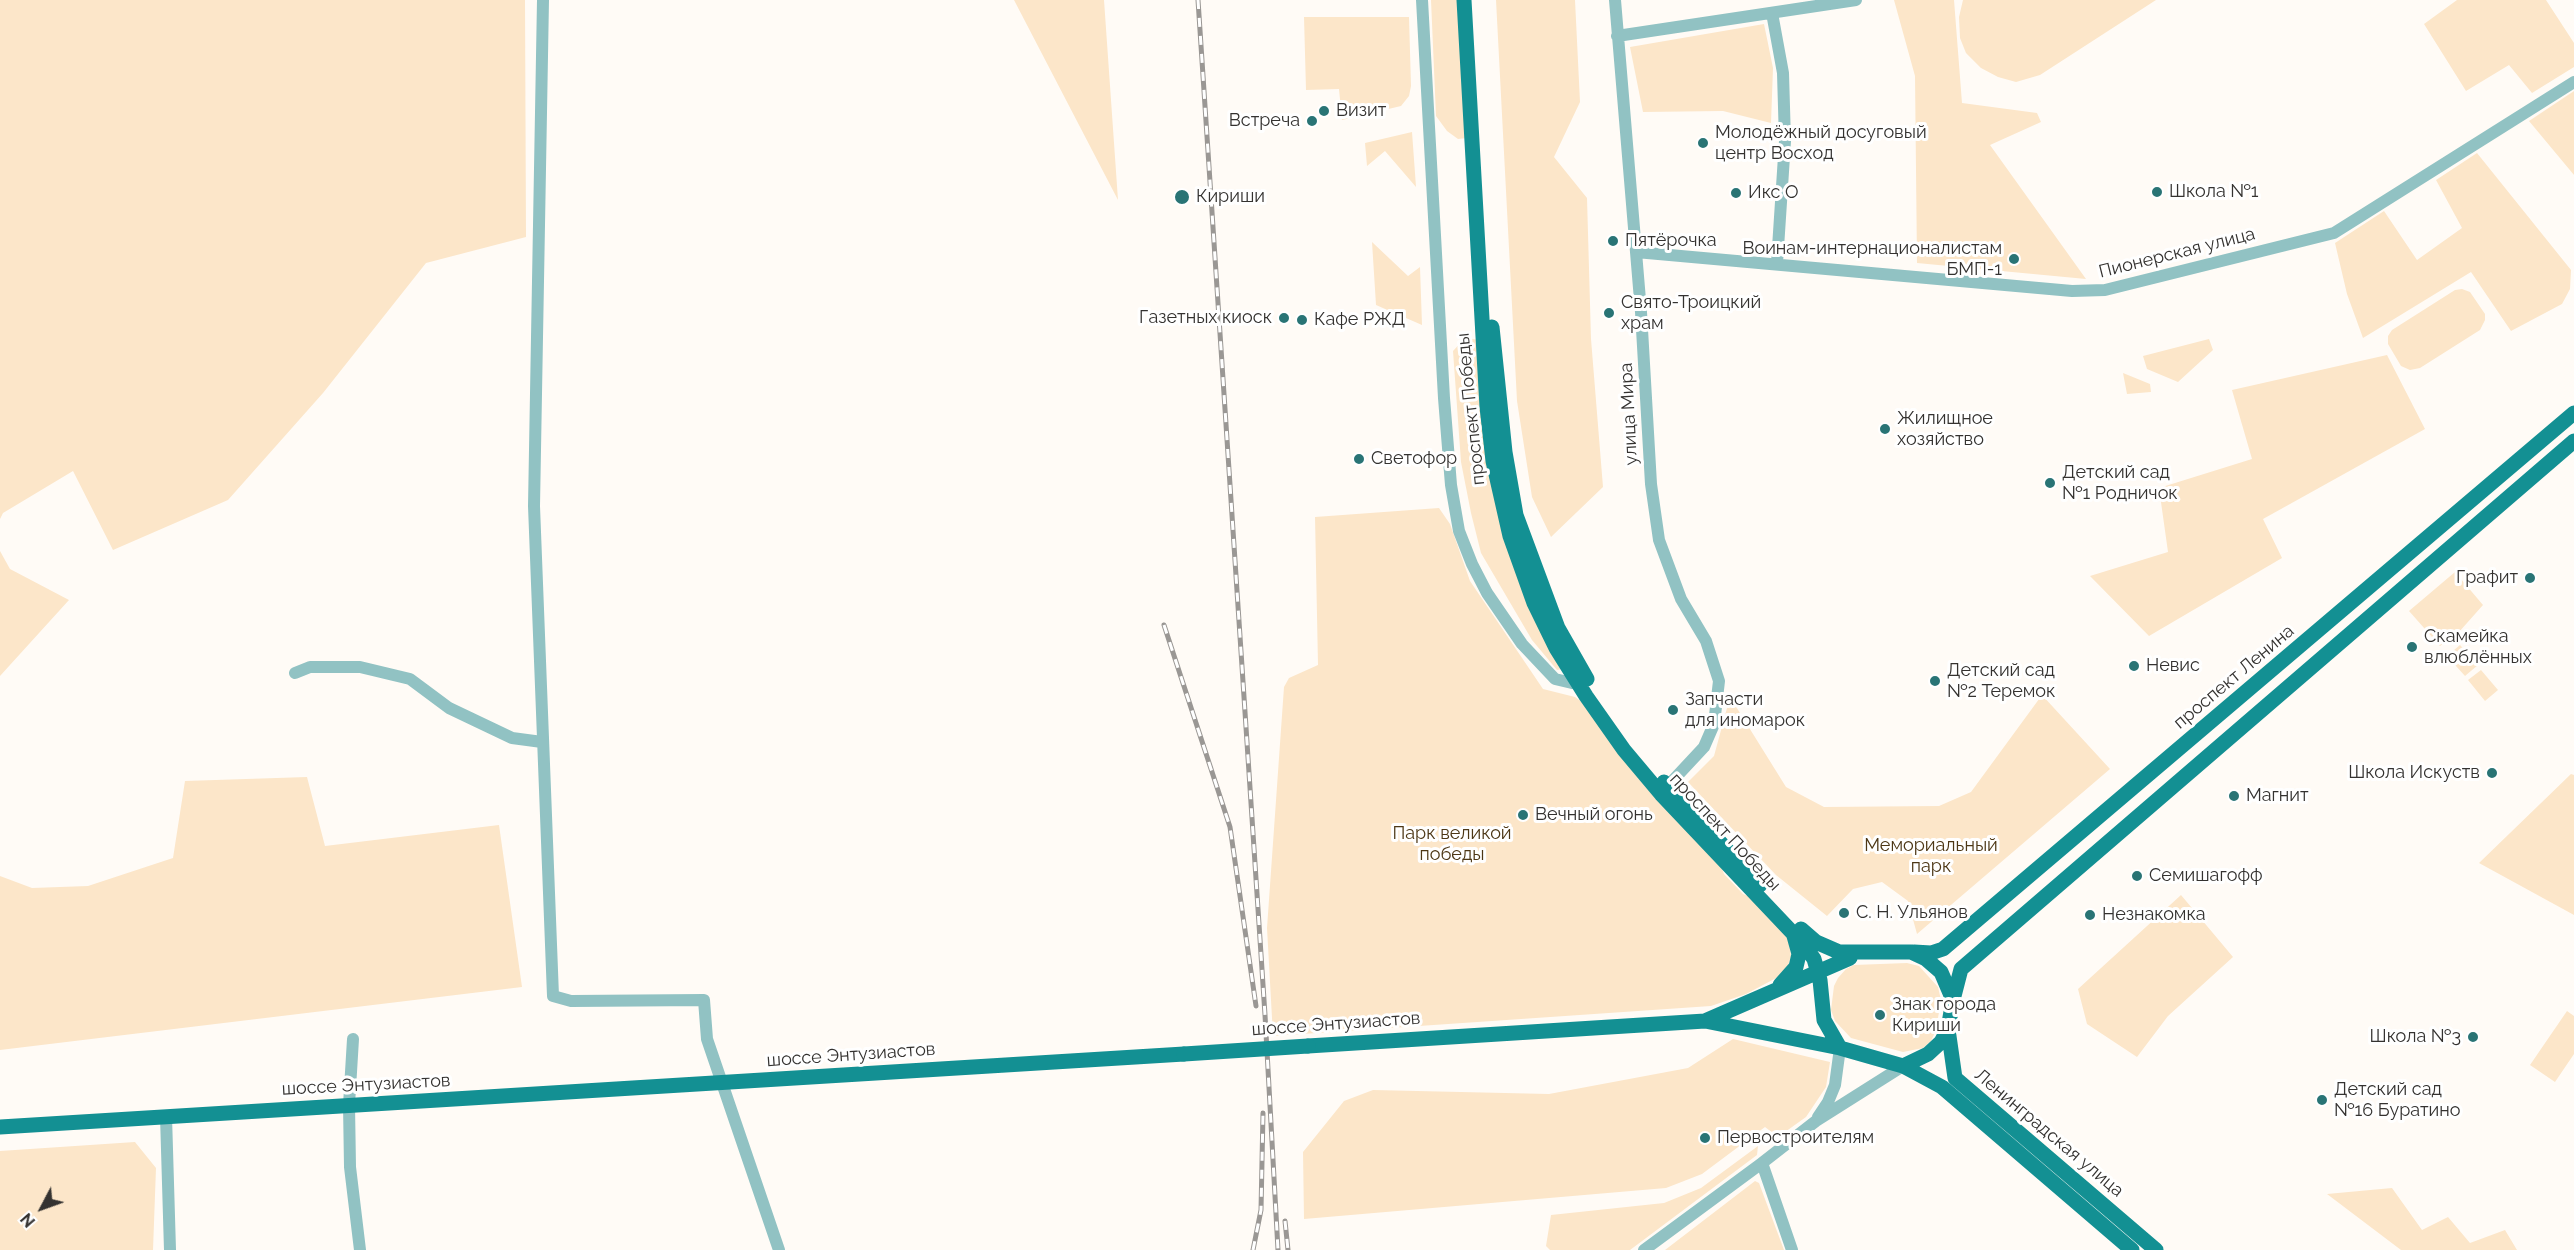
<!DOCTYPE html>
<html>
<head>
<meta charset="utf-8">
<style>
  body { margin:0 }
  #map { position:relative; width:2574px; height:1250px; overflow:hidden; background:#fffbf6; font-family:Raleway,sans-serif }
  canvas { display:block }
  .north { position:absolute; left:12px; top:1178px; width:60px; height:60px; -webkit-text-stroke:4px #fff; paint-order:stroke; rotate:229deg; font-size:16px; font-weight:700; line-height:24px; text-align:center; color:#343230 }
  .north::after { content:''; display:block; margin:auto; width:21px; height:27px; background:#343230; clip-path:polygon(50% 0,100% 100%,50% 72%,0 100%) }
</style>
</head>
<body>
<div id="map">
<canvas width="2574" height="1250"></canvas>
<div class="north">N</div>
</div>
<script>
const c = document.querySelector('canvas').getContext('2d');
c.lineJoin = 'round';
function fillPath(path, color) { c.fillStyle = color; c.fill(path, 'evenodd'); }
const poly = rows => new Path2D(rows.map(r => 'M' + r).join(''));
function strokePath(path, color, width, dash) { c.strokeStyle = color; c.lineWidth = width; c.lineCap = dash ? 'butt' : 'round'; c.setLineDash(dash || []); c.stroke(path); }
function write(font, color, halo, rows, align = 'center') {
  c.font = font + ' Raleway,sans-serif'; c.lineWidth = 6; c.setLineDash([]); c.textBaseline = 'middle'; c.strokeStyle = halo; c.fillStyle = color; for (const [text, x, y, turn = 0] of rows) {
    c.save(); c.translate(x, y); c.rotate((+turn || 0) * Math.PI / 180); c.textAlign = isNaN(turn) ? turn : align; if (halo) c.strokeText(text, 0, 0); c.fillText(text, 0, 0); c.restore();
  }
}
fillPath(poly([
  [0,0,525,0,526,237,426,263,323,393,228,500,113,550,73,471,3,513,0,519],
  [1014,0,1104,0,1118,200],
  [1431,0,1459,0,1467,138,1458,139,1447,131,1436,116],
  [1496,0,1575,0,1580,102,1554,157,1587,198,1591,339,1603,487,1551,537,1532,497,1517,401],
  [1894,0,1954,0,1962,103,2037,113,2041,122,1990,145,2086,279,1917,263,1915,76],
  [1963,0,2156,0,2040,75,2016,82,1998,77,1981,68,1966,53,1960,38,1959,17],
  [2457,0,2546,0,2574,43,2574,67,2532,93,2509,65,2466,91,2424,24],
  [1304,17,1409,17,1411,86,1409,96,1401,106,1342,120,1339,89,1306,90],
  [1764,24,1773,68,1771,123,1723,111,1643,112,1630,47],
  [2574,91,2574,175,2529,121],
  [1412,132,1416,187,1385,151,1367,166,1365,143],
  [2477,153,2571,270,2570,289,2562,304,2511,331,2471,272,2363,338,2347,294,2335,243,2384,211,2417,260,2462,228,2436,180],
  [1372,242,1408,276,1420,267,1422,325,1376,305],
  [2462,289,2470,292,2485,314,2485,320,2480,330,2420,368,2410,370,2401,366,2388,344,2388,336,2392,330,2455,290],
  [1465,338,1481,340,1481,399,1562,669,1557,670,1532,640,1481,553,1471,513,1461,462,1453,351],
  [2209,339,2213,350,2178,382,2147,369,2143,356],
  [2387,355,2425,429,2263,519,2282,558,2149,636,2090,576,2168,552,2159,488,2252,459,2232,390],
  [2123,373,2150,384,2151,392,2127,394],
  [1439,508,1450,524,1470,581,1543,689,1575,697,1586,705,1719,861,1724,874,1743,894,1757,900,1788,935,1791,956,1788,966,1780,976,1746,994,1711,1006,1273,1036,1267,928,1284,687,1289,678,1318,665,1315,517],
  [0,551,10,569,69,600,0,676],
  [2455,572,2483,605,2459,632,2440,646,2409,611],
  [2460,645,2478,665,2465,676,2447,656],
  [2481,670,2498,690,2485,701,2468,680],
  [2042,695,2110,769,1917,934,1908,901,1882,882,1853,889,1827,916,1776,875,1688,782,1714,756,1730,697,1786,787,1824,807,1939,806,1971,792],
  [2571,774,2574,775,2574,915,2479,863],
  [307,777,325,846,499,825,522,987,0,1050,0,876,32,888,88,886,173,858,185,781],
  [2181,895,2233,957,2168,1016,2137,1057,2087,1024,2078,989],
  [1907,963,1919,966,1938,987,1941,1000,1936,1030,1931,1041,1923,1048,1903,1052,1851,1038,1835,1021,1831,1010,1834,986,1838,978,1846,969,1854,965],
  [2567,1011,2574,1016,2574,1054,2555,1082,2530,1065],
  [1733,1039,1830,1062,1826,1087,1806,1117,1778,1137,1765,1127,1702,1174,1666,1188,1304,1219,1303,1152,1344,1101,1373,1090,1549,1094,1688,1068],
  [135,1142,156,1168,153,1250,0,1250,0,1151],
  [1758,1146,1757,1155,1630,1250,1550,1250,1546,1246,1551,1215,1664,1203,1701,1188],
  [1755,1181,1759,1183,1784,1250,1665,1250],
  [2392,1188,2422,1230,2448,1217,2470,1243,2505,1230,2517,1250,2401,1250,2327,1194]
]), '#fce6c9');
strokePath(poly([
  [543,0,534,506,553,996,571,1001,704,1000,707,1039,779,1250],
  [1422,0,1444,398,1451,485,1459,531,1472,564,1487,593,1522,644,1555,679,1572,683,1576,681],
  [1615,0,1641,312,1651,484,1659,540,1681,599,1706,641,1719,681,1714,724,1704,747,1663,791],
  [1772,13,1783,73,1785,141,1777,263],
  [1617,36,1856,0],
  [1636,252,2072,291,2105,290,2334,233,2574,82],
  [295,673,310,667,360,667,410,679,449,708,512,738,542,742],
  [353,1039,349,1105,350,1167,360,1250],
  [166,1116,170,1250],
  [1818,1117,1828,1102,1835,1085,1840,1048],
  [1644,1250,1762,1163],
  [1792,1250,1762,1163,1816,1121,1903,1066]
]), '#91c2c3', 12);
strokePath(poly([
  [1464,0,1487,407,1493,461,1510,536,1534,603,1556,648,1586,696,1624,750,1661,794,1805,946,1814,959,1820,980,1824,1020,1840,1048,1903,1066,1942,1087,2132,1250],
  [1492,327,1505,452,1516,515,1558,628,1587,679],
  [1664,782,1760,885],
  [1801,929,1816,942,1839,952,1911,952,1926,959,1941,972,1953,1000,1948,1029,1941,1042,1928,1054,1903,1066],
  [1914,952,1931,953,1943,949,2574,413],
  [1780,985,1796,967,1799,954,1794,936],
  [1953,1000,1961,969,2574,441],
  [1705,1021,1850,958],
  [1948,1029,1955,1078,2156,1250],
  [1308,1046,1705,1021,1840,1048],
  [0,1127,1184,1054]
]), '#139093', 15);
const rail = poly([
  [1198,0,1265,1015,1278,1250],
  [1164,625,1230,827,1256,1006],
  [1285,1221,1288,1250],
  [1253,1250,1261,1210,1263,1113]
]);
strokePath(rail, '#9a9794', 5);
strokePath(rail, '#fff', 3, [9]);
strokePath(poly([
  [1184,1054,1308,1046]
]), '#139093', 15);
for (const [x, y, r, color] of [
  [1324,111,6,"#297475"],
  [1312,121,6,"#297475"],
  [1703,143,6,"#297475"],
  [2157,192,6,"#297475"],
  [1736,193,6,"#297475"],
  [1182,197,8,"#297475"],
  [1613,241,6,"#297475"],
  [2014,259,6,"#297475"],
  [1609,313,6,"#297475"],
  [1284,318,6,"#297475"],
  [1302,320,6,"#297475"],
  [1885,429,6,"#297475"],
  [1359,459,6,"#297475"],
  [2050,483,6,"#297475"],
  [2530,578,6,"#297475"],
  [2412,647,6,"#297475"],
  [2134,666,6,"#297475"],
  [1935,681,6,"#297475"],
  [1673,710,6,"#297475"],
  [2492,773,6,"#297475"],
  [2234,796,6,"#297475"],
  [1523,815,6,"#297475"],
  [2137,876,6,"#297475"],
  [1844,913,6,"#297475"],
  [2090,915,6,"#297475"],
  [1880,1015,6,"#297475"],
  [2473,1037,6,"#297475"],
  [2322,1100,6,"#297475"],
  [1705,1138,6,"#297475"]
]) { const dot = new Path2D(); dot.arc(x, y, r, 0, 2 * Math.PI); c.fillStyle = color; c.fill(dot); strokePath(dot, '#fff', 2); }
write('18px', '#343230', '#fff', [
  ["Визит",1336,111],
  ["Встреча",1300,121,"right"],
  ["Молодёжный досуговый",1715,133],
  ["центр Восход",1715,154],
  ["Школа №1",2169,192],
  ["Икс О",1748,193],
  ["Кириши",1196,197],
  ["Пятёрочка",1625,241],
  ["Воинам-интернационалистам",2002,249,"right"],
  ["БМП-1",2002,270,"right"],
  ["Свято-Троицкий",1621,303],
  ["храм",1621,324],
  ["Газетных киоск",1272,318,"right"],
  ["Кафе РЖД",1314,320],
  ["Жилищное",1897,419],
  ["хозяйство",1897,440],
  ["Светофор",1371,459],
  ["Детский сад",2062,473],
  ["№1 Родничок",2062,494],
  ["Графит",2518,578,"right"],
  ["Скамейка",2424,637],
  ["влюблённых",2424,658],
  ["Невис",2146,666],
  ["Детский сад",1947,671],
  ["№2 Теремок",1947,692],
  ["Запчасти",1685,700],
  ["для иномарок",1685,721],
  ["Школа Искуств",2480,773,"right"],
  ["Магнит",2246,796],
  ["Вечный огонь",1535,815],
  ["Семишагофф",2149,876],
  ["С. Н. Ульянов",1856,913],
  ["Незнакомка",2102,915],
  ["Знак города",1892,1005],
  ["Кириши",1892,1026],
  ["Школа №3",2461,1037,"right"],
  ["Детский сад",2334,1090],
  ["№16 Буратино",2334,1111],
  ["Первостроителям",1717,1138]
], 'left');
write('18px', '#343230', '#fff', [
  ["Пионерская улица",2177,253,-14],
  ["проспект Победы",1471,409,-96],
  ["улица Мира",1629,414,-93],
  ["проспект Ленина",2234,677,-40],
  ["проспект Победы",1725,832,47],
  ["шоссе Энтузиастов",1336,1024,-4],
  ["шоссе Энтузиастов",851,1055,-4],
  ["шоссе Энтузиастов",366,1085,-3],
  ["Ленинградская улица",2049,1133,40]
]);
write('18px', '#4d3715', '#fff', [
  ["Парк великой",1452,834],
  ["победы",1452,855],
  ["Мемориальный",1931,846],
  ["парк",1931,867]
]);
</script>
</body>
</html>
